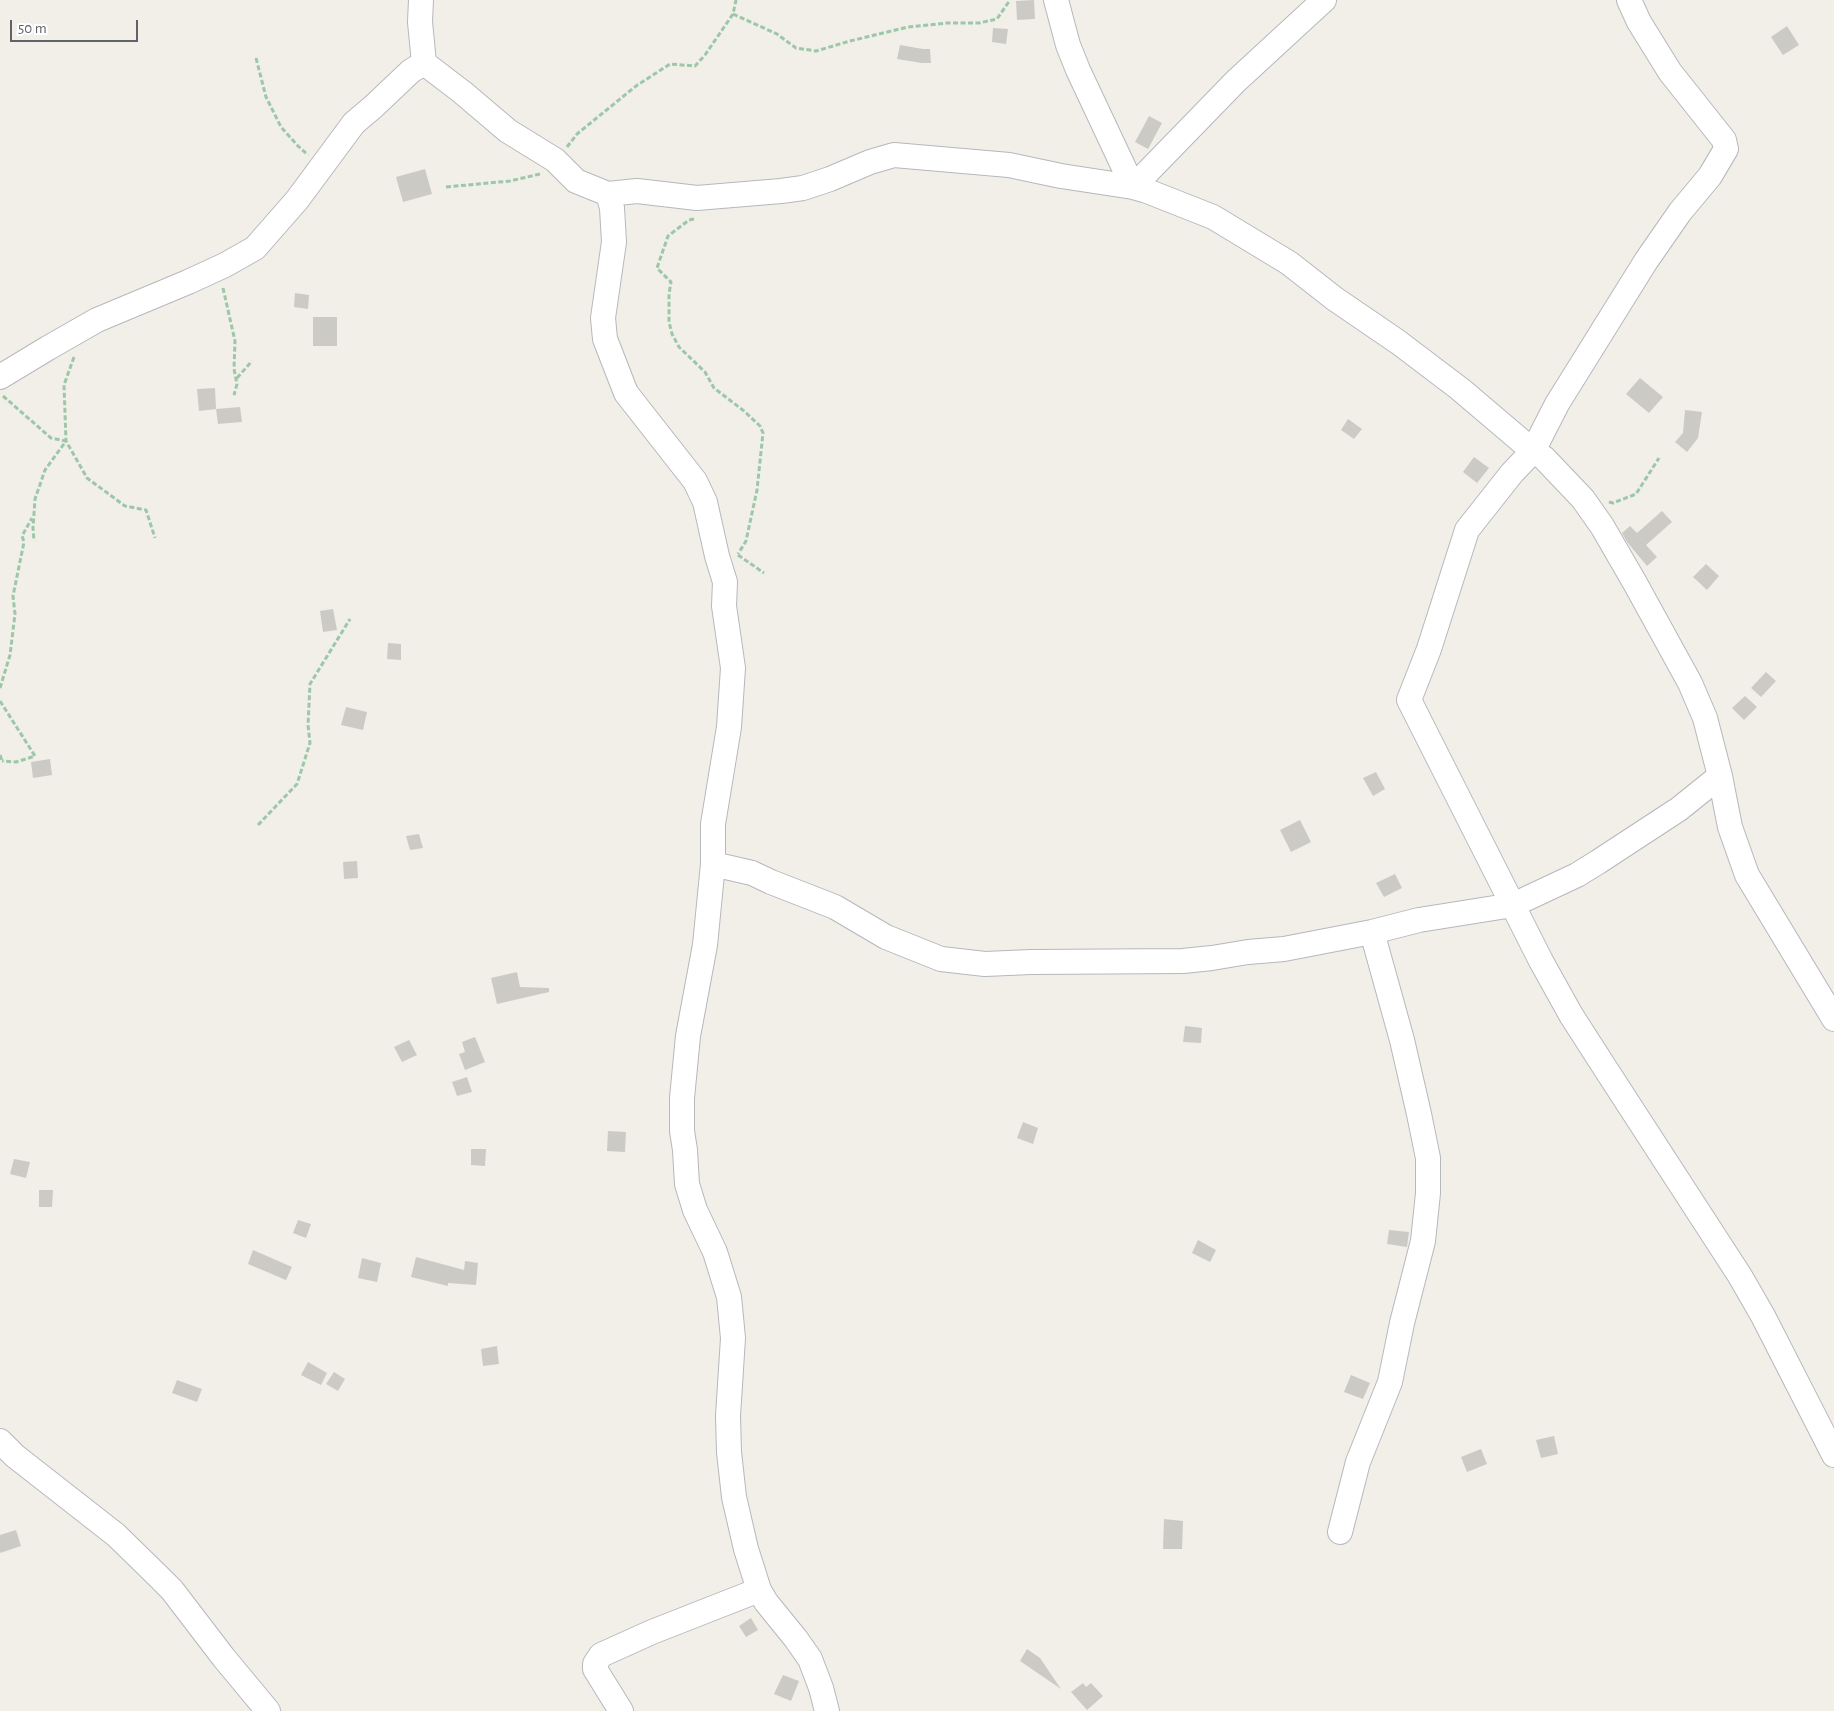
<!DOCTYPE html>
<html>
<head>
<meta charset="utf-8">
<style>
  body { margin:0 }
  #map { position:relative; width:1834px; height:1711px; overflow:hidden; background:#f1efe8; font-family:"Alegreya Sans",sans-serif }
  canvas { display:block }
  .scale { position:absolute; left:10px; top:20px; width:128px; height:22px; box-sizing:border-box; border:2px solid #5f6368; border-top:0; padding-left:6px; font-size:15px; line-height:18px; white-space:nowrap; color:#5f6368; -webkit-text-stroke:4px #fff; paint-order:stroke }
</style>
</head>
<body>
<div id="map">
<canvas width="1834" height="1711"></canvas>
<div class="scale">50 m</div>
</div>
<script>
const c = document.querySelector('canvas').getContext('2d');
c.lineJoin = 'round';
function fillPath(path, color) { c.fillStyle = color; c.fill(path, 'evenodd'); }
const poly = rows => new Path2D(rows.map(r => 'M' + r).join(''));
function strokePath(path, color, width, dash) { c.strokeStyle = color; c.lineWidth = width; c.lineCap = dash ? 'butt' : 'round'; c.setLineDash(dash || []); c.stroke(path); }
fillPath(poly([
  [1034,0,1035,19,1017,20,1016,1],
  [1787,26,1799,45,1783,55,1771,37],
  [993,28,1008,29,1006,44,992,42],
  [900,45,923,49,930,49,931,63,922,63,897,59],
  [1149,116,1162,123,1148,149,1135,142],
  [425,169,432,194,403,202,396,177],
  [295,293,309,295,308,309,294,307],
  [313,317,337,317,337,346,313,346],
  [1640,378,1663,397,1649,413,1626,394],
  [215,388,216,409,199,411,197,389],
  [240,407,242,422,218,424,216,409],
  [1685,410,1702,412,1698,438,1687,452,1675,442,1683,433],
  [1348,419,1362,429,1354,439,1341,430],
  [1474,457,1489,468,1477,483,1463,472],
  [1662,511,1672,522,1646,545,1657,557,1647,566,1627,542,1622,533,1630,526,1637,533],
  [1706,564,1719,576,1707,590,1693,577],
  [333,609,337,630,323,632,320,611],
  [388,643,401,644,401,660,387,659],
  [1766,672,1776,681,1761,697,1751,688],
  [1745,696,1757,707,1744,720,1732,708],
  [346,707,367,712,363,730,341,725],
  [50,759,52,775,33,778,31,762],
  [1376,772,1385,789,1373,796,1363,778],
  [1300,820,1311,842,1291,852,1280,830],
  [419,834,423,848,410,850,406,836],
  [357,861,358,878,344,879,343,862],
  [1395,874,1402,888,1384,897,1376,883],
  [517,972,520,987,549,988,549,992,497,1004,491,978],
  [1185,1026,1202,1028,1201,1043,1183,1042],
  [475,1037,485,1062,465,1070,459,1054,465,1052,462,1042],
  [409,1040,417,1055,402,1062,394,1047],
  [467,1077,472,1092,457,1096,452,1082],
  [1023,1122,1038,1128,1033,1144,1017,1138],
  [608,1131,626,1132,625,1152,607,1151],
  [471,1149,486,1149,485,1166,471,1165],
  [14,1159,30,1162,26,1178,10,1174],
  [39,1190,53,1190,52,1207,39,1207],
  [298,1220,311,1224,306,1238,293,1233],
  [1389,1230,1409,1232,1407,1247,1387,1244],
  [1198,1240,1216,1250,1210,1262,1192,1253],
  [253,1250,292,1267,286,1280,248,1264],
  [416,1257,464,1270,465,1261,478,1263,476,1285,448,1283,448,1286,411,1277],
  [362,1258,381,1263,377,1282,358,1278],
  [497,1346,499,1364,483,1366,481,1349],
  [308,1362,327,1373,321,1385,301,1375],
  [334,1372,345,1379,338,1391,326,1384],
  [1351,1375,1370,1383,1363,1399,1344,1392],
  [177,1380,202,1389,197,1402,172,1393],
  [1554,1436,1558,1454,1541,1458,1536,1440],
  [1481,1449,1487,1464,1467,1472,1461,1457],
  [1164,1519,1183,1521,1182,1549,1163,1549],
  [16,1530,21,1546,0,1553,0,1535],
  [751,1618,758,1630,746,1637,739,1626],
  [1027,1649,1040,1658,1061,1689,1020,1661],
  [783,1675,799,1681,791,1701,774,1694],
  [1083,1683,1086,1687,1091,1683,1103,1696,1087,1710,1071,1692]
]), '#cccac5');
const minor = poly([
  [421,0,420,22,424,63,462,92,508,131,555,160,576,181,608,194,637,191,697,198,781,191,803,188,830,179,870,162,894,155,1009,165,1061,176,1133,187,1147,191,1213,217,1289,263,1335,299,1398,342,1460,389,1533,451,1544,458,1583,499,1602,526,1635,583,1690,683,1705,718,1720,776,1730,827,1747,875,1834,1019],
  [1056,0,1068,45,1078,70,1133,187,1236,81,1324,0],
  [1629,0,1639,22,1670,72,1724,140,1726,149,1710,176,1680,212,1646,261,1557,404,1533,451,1512,473,1467,530,1429,649,1409,700,1541,961,1571,1015,1607,1071,1740,1276,1763,1316,1834,1455],
  [608,194,612,208,614,242,603,318,605,339,626,393,695,481,705,502,717,556,725,582,724,606,733,668,729,727,713,824,713,864,705,945,688,1036,682,1098,682,1131,685,1150,687,1184,695,1210,715,1252,729,1297,733,1338,728,1416,729,1452,734,1497,746,1549,759,1590,766,1602,796,1639,810,1659,821,1688,827,1711],
  [0,377,48,348,97,320,188,282,225,265,255,248,297,200,354,123,373,107,411,71,424,63],
  [713,864,752,873,771,882,835,907,886,937,941,959,985,964,1031,962,1183,961,1212,958,1248,952,1284,949,1372,932,1419,920,1513,905,1577,875,1598,862,1679,809,1720,776],
  [0,1441,15,1456,116,1535,158,1576,172,1590,224,1658,268,1711],
  [1340,1532,1358,1462,1390,1382,1402,1323,1423,1241,1428,1193,1428,1158,1419,1114,1402,1040,1372,932],
  [621,1711,595,1669,595,1664,601,1655,652,1632,759,1590]
]);
strokePath(minor, '#b5b8bc', 26);
strokePath(poly([
  [733,14,777,34,796,48,816,51,850,41,908,27,947,23,979,23,997,19,1010,0],
  [256,58,266,97,281,127,298,146,308,155],
  [567,147,577,134,636,86,670,64,695,66,705,55,733,14,736,0],
  [446,187,510,181,540,174],
  [694,219,689,220,668,236,657,268,671,282,669,294,669,322,672,334,679,347,705,372,714,388,744,411,760,426,763,433,757,490,746,541,738,554],
  [223,288,235,341,234,369,237,384,234,395],
  [74,357,64,385,66,441,87,478,125,506,146,510,155,538],
  [237,378,252,361],
  [3,396,51,438,66,441,45,470,35,499,33,528,34,541],
  [1609,502,1613,503,1636,494,1659,458],
  [738,555,764,573],
  [0,688,10,655,15,614,13,596,24,542,22,536,32,518],
  [0,701,35,756,16,762,2,761],
  [0,755,2,761,1,761],
  [258,825,297,784,310,743,308,725,310,684,350,619]
]), '#9cc7a9', 3, [5, 2.5]);
strokePath(minor, '#fff', 24);
</script>
</body>
</html>
